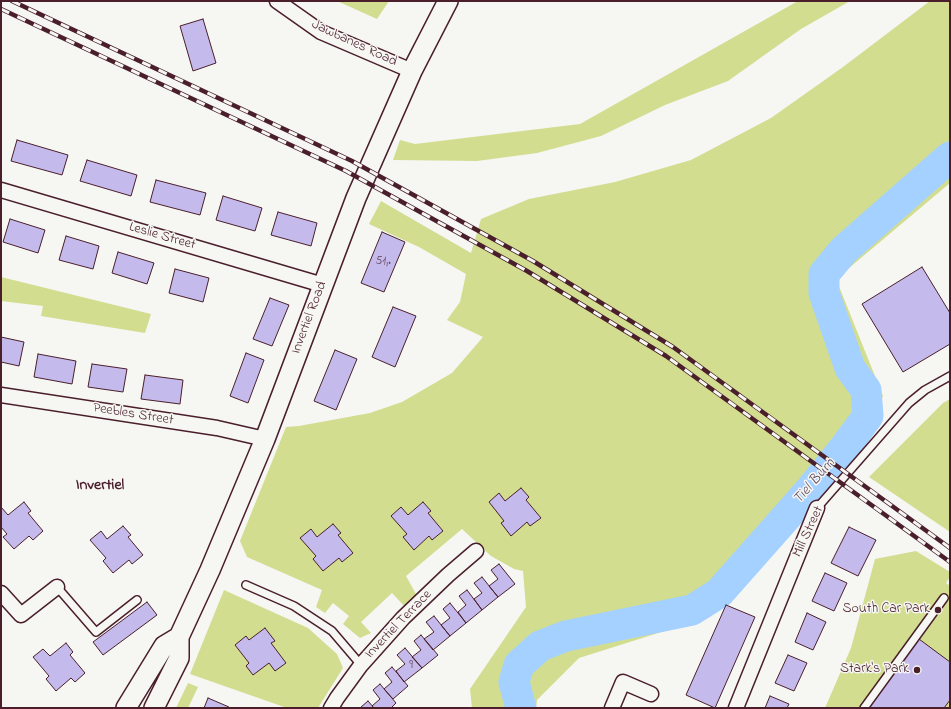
<!DOCTYPE html>
<html>
<head>
<meta charset="utf-8">
<style>
  body { margin:0 }
  #map { position:relative; width:951px; height:709px; overflow:hidden; background:#f6f6f2; font-family:"Indie Flower",sans-serif }
  canvas { display:block }
  .frame { position:absolute; inset:0; border:2px solid #4a1f2b; pointer-events:none }
</style>
</head>
<body>
<div id="map">
<canvas width="951" height="709"></canvas>
<div class="frame"></div>
</div>
<script>
const c = document.querySelector('canvas').getContext('2d');
c.lineJoin = 'round';
function fillPath(path, color) { c.fillStyle = color; c.fill(path, 'evenodd'); }
const poly = rows => new Path2D(rows.map(r => 'M' + r).join(''));
function strokePath(path, color, width, dash) { c.strokeStyle = color; c.lineWidth = width; c.lineCap = dash ? 'butt' : 'round'; c.setLineDash(dash || []); c.stroke(path); }
function write(font, color, halo, rows, align = 'center') {
  c.font = font + ' "Indie Flower",sans-serif'; c.lineWidth = 3; c.setLineDash([]); c.textBaseline = 'middle'; c.strokeStyle = halo; c.fillStyle = color; for (const [text, x, y, turn = 0] of rows) {
    c.save(); c.translate(x, y); c.rotate((+turn || 0) * Math.PI / 180); c.textAlign = isNaN(turn) ? turn : align; if (halo) c.strokeText(text, 0, 0); c.fillText(text, 0, 0); c.restore();
  }
}
fillPath(poly([
  [337,1,389,1,377,19],
  [798,1,850,1,801,29,728,81,665,105,601,136,537,153,477,161,393,160,400,140,415,144,580,124],
  [930,1,950,1,950,183,836,279,883,396,871,420,736,589,693,622,579,658,537,700,536,708,472,708,470,689,526,607,523,571,514,569,491,556,462,529,406,576,417,596,405,607,392,593,361,622,371,633,360,638,343,624,349,616,333,603,325,613,316,607,322,590,247,557,240,541,286,427,299,426,370,413,402,402,452,373,483,337,447,320,460,302,466,274,419,247,369,224,381,201,471,253,481,219,529,199,615,182,691,160,771,118,843,67],
  [1,277,151,314,145,333,41,316,43,306,1,301],
  [950,399,950,532,869,477,943,403],
  [916,551,950,572,950,577,946,583,950,586,950,708,825,708,851,648,875,559],
  [224,590,308,628,337,654,343,668,318,708,287,708,190,674],
  [188,683,198,687,188,708,176,708]
]), '#d2dd90');
strokePath(poly([
  [521,708,514,682,519,665,540,646,566,636,692,610,719,593,811,489,845,447,868,416,866,390,850,368,824,293,824,274,844,250,950,157]
]), '#a4d1ff', 31);
const building = poly([
  [203,19,216,63,193,71,180,26,203,19],
  [17,140,68,155,62,175,11,161,17,140],
  [87,160,137,175,131,196,80,181,87,160],
  [156,180,206,193,200,215,150,202,156,180],
  [223,196,262,208,255,231,216,220,223,196],
  [278,212,317,223,311,246,271,235,278,212],
  [10,219,45,230,38,253,3,242,10,219],
  [382,232,405,242,384,292,361,283,382,232],
  [66,236,99,246,93,269,59,260,66,236],
  [118,252,154,263,147,284,112,273,118,252],
  [922,267,950,313,950,344,903,372,862,304,922,267],
  [175,269,209,278,203,302,169,293,175,269],
  [270,298,289,305,272,346,253,339,270,298],
  [393,307,416,316,395,367,372,357,393,307],
  [1,337,24,342,19,366,1,362,1,337],
  [335,350,357,359,336,410,314,401,335,350],
  [246,353,264,360,248,403,230,396,246,353],
  [38,354,76,361,72,384,34,377,38,354],
  [92,364,127,369,123,392,88,387,92,364],
  [145,375,183,380,180,404,141,399,145,375],
  [521,488,529,497,526,500,541,518,530,526,527,522,511,536,501,523,504,521,489,502,499,493,505,501,521,488],
  [24,502,31,511,28,513,43,531,33,540,29,536,14,549,3,537,7,534,1,527,1,507,8,515,24,502],
  [423,502,431,511,428,513,443,531,432,540,429,536,414,550,403,537,407,534,391,516,401,507,408,515,423,502],
  [333,524,341,533,338,535,353,553,342,562,339,558,323,571,313,559,316,556,300,538,311,529,317,537,333,524],
  [123,526,131,535,128,537,143,555,132,564,129,560,113,573,103,561,106,558,90,540,101,531,107,539,123,526],
  [849,527,876,540,858,576,831,563,849,527],
  [499,564,515,584,498,597,489,586,498,579,491,570,499,564],
  [825,573,847,583,834,611,812,601,825,573],
  [482,577,498,597,482,610,474,599,482,593,474,583,482,577],
  [467,590,482,610,466,623,458,612,466,605,459,596,467,590],
  [147,602,157,615,103,655,93,642,147,602],
  [450,603,466,623,450,636,441,625,450,618,443,609,450,603],
  [726,605,755,617,715,708,686,695,726,605],
  [807,613,826,622,813,650,795,642,807,613],
  [434,616,450,636,433,650,424,639,434,632,426,622,434,616],
  [265,628,275,641,271,643,286,663,275,671,269,663,253,675,246,666,249,663,235,645,246,636,249,640,265,628],
  [421,635,438,655,422,668,412,657,421,650,414,641,421,635],
  [919,639,950,662,950,700,944,708,869,708,919,639],
  [66,643,73,652,70,655,85,673,75,682,71,678,56,691,46,679,49,676,33,657,43,649,50,656,66,643],
  [405,648,422,668,404,682,396,671,405,664,397,655,405,648],
  [788,655,807,663,794,691,775,683,788,655],
  [392,667,408,686,393,699,384,689,392,682,385,673,392,667],
  [380,684,396,703,391,708,374,708,372,706,380,699,373,690,380,684],
  [770,696,789,704,787,708,765,708,770,696],
  [208,698,229,707,229,708,204,708,208,698],
  [368,701,374,708,361,708,361,707,368,701]
]);
fillPath(building, '#c4baec');
strokePath(building, '#4a1f2b', 1);
const service = poly([
  [817,508,909,403,925,390,950,376],
  [246,585,294,606,332,631,361,665],
  [57,587,96,632,137,600],
  [864,708,944,598]
]);
const minor = poly([
  [277,1,321,32,412,71],
  [1,190,323,285],
  [1,395,217,428,265,439],
  [1,593,21,615,57,587],
  [331,708,337,698,361,665,403,618,448,575,476,551],
  [612,708,623,682,651,694],
  [736,708,817,508]
]);
const secondary = poly([
  [126,708,164,646,179,637],
  [154,708,179,658,179,637,210,570,265,439,356,198,412,71,448,1]
]);
strokePath(service, '#4a1f2b', 10);
strokePath(minor, '#4a1f2b', 17);
strokePath(secondary, '#4a1f2b', 22);
strokePath(service, '#f6f6f2', 7);
strokePath(minor, '#f6f6f2', 14);
strokePath(secondary, '#f6f6f2', 19);
const rail = poly([
  [12,1,352,161,533,261,673,347,950,548],
  [1,9,346,171,527,271,666,356,950,562]
]);
strokePath(rail, '#4a1f2b', 4.5);
strokePath(rail, '#f6f6f2', 3, [9]);
for (const [x, y, r, color] of [
  [938,610,4,"#4a1f2b"],
  [917,670,4,"#4a1f2b"]
]) { const dot = new Path2D(); dot.arc(x, y, r, 0, 2 * Math.PI); c.fillStyle = color; c.fill(dot); strokePath(dot, '#f6f6f2', 1.5); }
write('12px', '#68465b', null, [
  ["51,.",383,262],
  ["9",411,666]
]);
write('14px', '#4a1f2b', '#f6f6f2', [
  ["Jawbanes Road",354,44,25],
  ["Leslie Street",162,237,16],
  ["Invertiel Road",310,318,-69],
  ["Peebles Street",133,415,9],
  ["Mill Street",809,532,-65],
  ["Invertiel Terrace",399,625,-46]
]);
write('14px', '#4a1f2b', '#f6f6f2', [
  ["South Car Park",930,610],
  ["Stark's Park",909,670]
], 'right');
write('italic 15px', '#604c60', '#f6f6f2', [
  ["Tiel Burn",815,482,-49]
]);
write('bold 16px', '#4a1f2b', '#f6f6f2', [
  ["Invertiel",100,486]
]);
</script>
</body>
</html>
